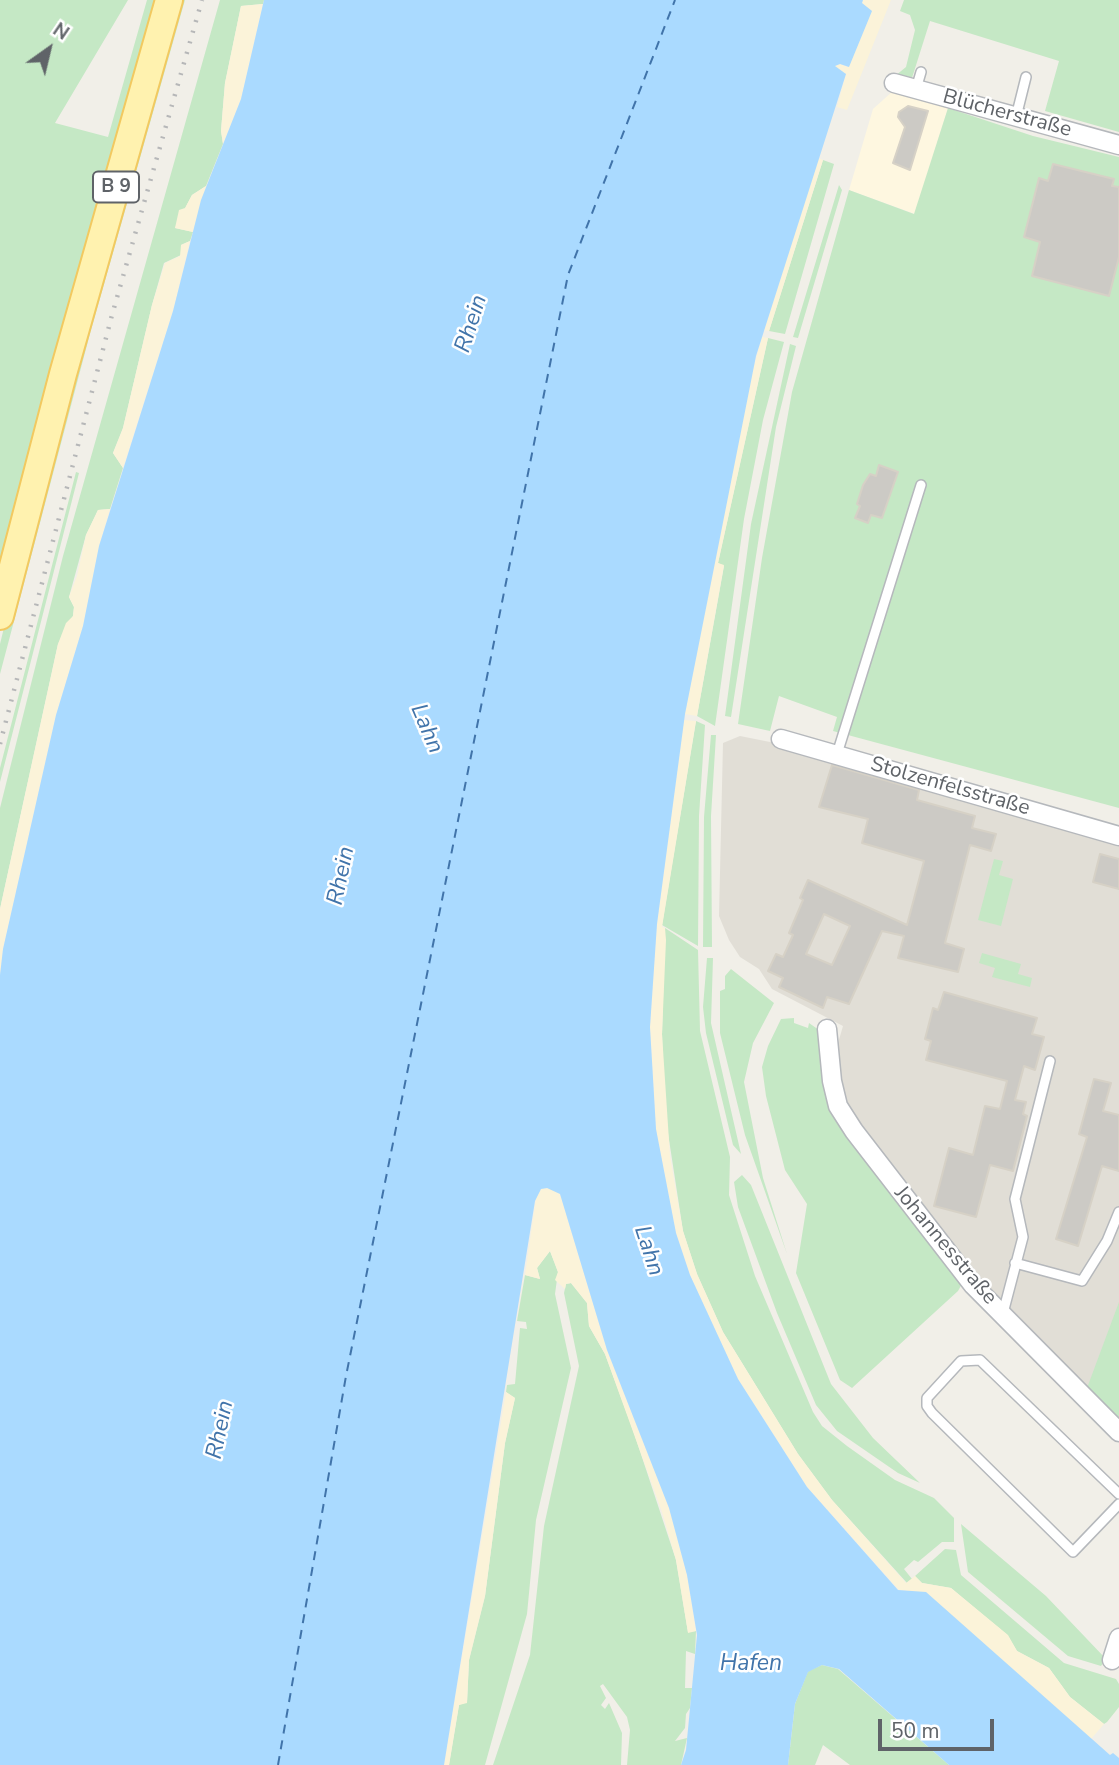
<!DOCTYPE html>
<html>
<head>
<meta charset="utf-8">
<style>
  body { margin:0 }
  #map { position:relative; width:1119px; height:1765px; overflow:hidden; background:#f1efe8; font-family:"Nunito Sans",sans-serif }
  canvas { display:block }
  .north { position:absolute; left:14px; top:14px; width:70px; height:70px; -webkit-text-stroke:5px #fff; paint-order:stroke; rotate:34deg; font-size:19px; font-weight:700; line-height:28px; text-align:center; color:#5f6368 }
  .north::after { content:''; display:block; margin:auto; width:24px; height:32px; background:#5f6368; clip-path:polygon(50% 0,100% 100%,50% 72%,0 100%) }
  .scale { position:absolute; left:878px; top:1719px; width:116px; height:32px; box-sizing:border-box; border:4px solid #5f6368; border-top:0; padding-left:9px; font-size:21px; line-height:24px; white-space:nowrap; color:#5f6368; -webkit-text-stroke:5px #fff; paint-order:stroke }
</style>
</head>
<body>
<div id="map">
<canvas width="1119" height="1765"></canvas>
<div class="north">N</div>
<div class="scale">50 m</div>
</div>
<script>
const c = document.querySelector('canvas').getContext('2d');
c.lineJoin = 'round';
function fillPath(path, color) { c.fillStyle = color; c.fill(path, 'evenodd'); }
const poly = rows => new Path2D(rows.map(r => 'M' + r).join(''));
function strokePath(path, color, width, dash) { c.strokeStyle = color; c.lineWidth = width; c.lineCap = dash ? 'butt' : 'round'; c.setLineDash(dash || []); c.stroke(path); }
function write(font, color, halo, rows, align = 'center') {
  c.font = font + ' "Nunito Sans",sans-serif'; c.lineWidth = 5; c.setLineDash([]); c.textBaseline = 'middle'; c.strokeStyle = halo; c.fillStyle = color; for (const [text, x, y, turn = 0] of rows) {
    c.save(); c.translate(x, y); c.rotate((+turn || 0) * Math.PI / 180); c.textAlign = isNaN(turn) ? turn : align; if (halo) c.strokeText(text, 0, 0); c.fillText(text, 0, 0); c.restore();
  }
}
fillPath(poly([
  [893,91,948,108,915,214,849,190,873,109]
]), '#fef7e0');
fillPath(poly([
  [740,736,780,744,1119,842,1119,1419,977,1280,849,1111,839,1082,836,1050,843,1026,772,989,759,969,740,957,729,940,719,916,723,743]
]), '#e1ded6');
fillPath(poly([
  [0,0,128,0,55,123,108,137,147,0,160,0,0,564],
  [177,0,185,0,91,330,0,674,0,644,20,562],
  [220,0,264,0,263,4,241,6,225,83,221,131,223,144,206,186,192,195,175,228,193,232,190,241,181,245,181,255,164,263,152,305,123,428,113,453,123,468,110,509,98,510,86,535,69,597,74,607,73,616,58,644,0,909,0,808,63,556],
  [904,0,1119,0,1119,132,1045,111,1059,61,930,21,911,81,895,76,906,67,915,30,910,15,900,11],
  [948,108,1033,136,1119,157,1119,808,833,731,837,717,779,696,770,731,738,724,762,558,792,392,849,190,914,214],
  [823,160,834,164,785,334,769,331],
  [839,185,842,190,798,338,793,337],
  [768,338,784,342,763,420,744,519,715,726,697,716,724,566,718,563],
  [790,344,796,346,776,427,731,717,725,716,751,524],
  [76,472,79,473,0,782,0,768],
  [696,721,705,725,699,816,698,946,662,925],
  [711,735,716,735,711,816,712,947,703,947,704,817],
  [994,859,1003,861,999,875,1013,879,1001,926,978,920],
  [665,928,698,950,700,1031,730,1157,729,1195,755,1276,813,1412,822,1426,847,1446,895,1480,934,1498,954,1518,954,1542,942,1542,918,1562,914,1560,904,1569,912,1579,907,1583,832,1500,798,1454,723,1332,697,1274,683,1231,664,1107,662,1034],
  [982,953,1021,964,1018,974,1032,978,1030,987,992,977,995,968,979,963],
  [707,958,713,958,711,1023,741,1154,733,1145,706,1033,703,1007],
  [731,969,774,1003,753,1043,744,1082,763,1178,787,1254,745,1135,720,1033,720,991,725,989,725,976],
  [794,1018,794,1023,808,1028,809,1023,819,1030,828,1085,963,1282,958,1291,852,1388,840,1380,796,1273,807,1204,785,1170,766,1096,762,1067,768,1046,781,1019],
  [742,1175,751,1185,831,1384,873,1438,920,1483,898,1473,837,1431,816,1405,777,1313,738,1207,734,1182],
  [550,1251,558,1272,555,1294,571,1368,536,1520,527,1614,485,1765,449,1765,459,1705,467,1702,469,1660,485,1596,505,1443,515,1398,506,1392,507,1385,515,1384,520,1328,527,1329,526,1322,517,1321,525,1275,540,1279,537,1268],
  [571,1283,587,1303,589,1326,605,1354,633,1430,676,1560,688,1632,696,1631,695,1654,686,1651,685,1688,692,1688,690,1708,686,1714,685,1728,675,1741,687,1738,681,1765,627,1765,630,1730,627,1717,603,1684,600,1686,606,1698,601,1705,605,1709,609,1703,622,1733,621,1765,493,1765,530,1655,544,1526,579,1366,564,1293,566,1284],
  [1119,1302,1119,1419,1087,1388],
  [961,1524,1046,1596,1106,1659,1101,1666,1068,1656,968,1572],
  [945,1549,956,1550,961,1575,1064,1663,1116,1679,1119,1684,1119,1707,1107,1722,1104,1724,1070,1697,1049,1668,1017,1651,1007,1635,951,1588,922,1583,915,1576],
  [822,1665,838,1669,949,1765,850,1765,823,1745,815,1765,788,1765,795,1704,808,1671]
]), '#c5e8c5');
fillPath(poly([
  [863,0,891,0,847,110,837,107,846,74,834,66,840,64,848,67],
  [263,4,241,99,223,144,221,131,225,83,241,6],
  [818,158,823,160,769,331,764,330],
  [206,186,193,232,175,228,179,210,185,208,192,195],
  [190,241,173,311,123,468,113,453,123,428,152,305,165,263,180,256,181,245],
  [762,337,768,338,718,563,724,565,697,716,685,714,748,388],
  [110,509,99,546,83,626,56,715,3,949,0,975,0,909,58,644,66,623,73,616,74,607,69,597,77,576,86,535,98,510],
  [684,720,696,721,662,927,665,928,666,940,662,1034,670,1156,683,1231,697,1274,723,1332,798,1454,832,1500,906,1583,915,1576,922,1583,951,1588,1008,1635,1017,1651,1049,1668,1070,1697,1104,1724,1091,1739,926,1593,899,1590,807,1487,738,1379,690,1275,676,1233,656,1129,650,1027,657,924],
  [552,1188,560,1194,607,1350,669,1508,687,1575,696,1631,688,1633,676,1560,662,1512,605,1354,589,1326,587,1303,571,1283,566,1284,565,1289,555,1280,558,1272,550,1251,537,1268,540,1279,525,1275,536,1198,541,1189],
  [506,1392,515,1398,505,1443,485,1596,469,1660,467,1703,459,1705,449,1765,444,1765]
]), '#fbf3d9');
fillPath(poly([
  [264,0,863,0,862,3,872,11,849,67,840,64,835,66,846,74,756,356,685,714,657,924,650,1027,656,1129,676,1233,690,1275,738,1379,807,1487,898,1590,926,1592,1110,1755,1113,1753,1119,1758,1119,1765,949,1765,839,1669,822,1665,808,1672,795,1704,788,1765,681,1765,686,1750,697,1635,687,1575,669,1508,607,1350,560,1194,547,1188,541,1189,535,1201,444,1765,0,1765,0,975,3,949,56,715,83,626,99,546,173,311,201,200,241,99]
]), '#aadaff');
strokePath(poly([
  [278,1765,346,1376,568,275,675,0]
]), '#4174aa', 2, [9, 7]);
const building = poly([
  [908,106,928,111,910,170,893,163,905,127,898,117,899,112,908,106],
  [1053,164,1114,179,1112,186,1119,187,1119,257,1109,296,1032,276,1040,242,1024,237,1039,178,1048,181,1053,164],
  [879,465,898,472,882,518,871,515,868,523,855,518,860,506,857,504,863,485,870,474,876,476,879,465],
  [832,765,919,790,917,800,975,816,972,828,996,834,991,851,970,845,945,943,964,949,958,972,898,958,904,936,882,931,849,1004,827,997,823,1008,779,987,783,978,768,971,776,954,783,957,793,935,789,933,803,900,800,898,808,880,907,925,924,861,862,843,868,819,819,807,832,765],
  [824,914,850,926,832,965,806,954,824,914],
  [1100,854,1119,859,1119,889,1093,882,1100,854],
  [944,992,1037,1018,1032,1034,1044,1037,1035,1070,1024,1066,1015,1100,1026,1102,1023,1114,1027,1116,1013,1171,990,1165,976,1217,934,1206,949,1148,973,1155,985,1106,1000,1109,1007,1081,926,1060,931,1041,925,1039,933,1008,938,1010,944,992],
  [1094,1079,1111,1083,1103,1111,1119,1115,1119,1171,1102,1166,1078,1246,1056,1239,1087,1137,1079,1134,1094,1079]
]);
fillPath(building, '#cccac5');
strokePath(building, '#d6d1c6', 2);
const service = poly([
  [916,89,921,72],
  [1016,117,1026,77],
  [837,754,921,485],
  [1015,1263,1082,1281,1107,1241,1119,1212],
  [1003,1313,1023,1237,1015,1199,1050,1061],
  [1119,1494,980,1360,961,1361,927,1398,927,1406,932,1413,1073,1552,1119,1504]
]);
const minor = poly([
  [894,83,1119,145],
  [781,739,1119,836],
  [827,1029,832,1081,838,1106,854,1131,973,1285,1119,1432],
  [1112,1660,1119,1638]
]);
const primary = poly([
  [0,616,63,374,169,0]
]);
strokePath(service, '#b5b8bc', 12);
strokePath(minor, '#b5b8bc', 21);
strokePath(primary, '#f2c960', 30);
strokePath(service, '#fff', 9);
strokePath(minor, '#fff', 18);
strokePath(primary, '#fff2af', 26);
strokePath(poly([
  [0,744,112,315,202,0]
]), '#b6b7b8', 4.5, [2, 9]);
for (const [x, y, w] of [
  [116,187,46]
]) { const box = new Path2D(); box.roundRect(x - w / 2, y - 15.5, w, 31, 5); c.fillStyle = '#fff'; c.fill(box); strokePath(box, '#5f6368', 2); }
write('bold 19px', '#5f6368', null, [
  ["B 9",116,187]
]);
write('21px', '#5f6368', '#fff', [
  ["Blücherstraße",1007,114,15],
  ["Stolzenfelsstraße",950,787,16],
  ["Johannesstraße",945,1246,50]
]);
write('italic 23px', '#4174aa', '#fff', [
  ["Rhein",472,324,-72],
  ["Lahn",426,729,67],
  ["Rhein",342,876,-78],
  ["Lahn",648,1251,72],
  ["Rhein",221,1430,-78],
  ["Hafen",751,1664]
]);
</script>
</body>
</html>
